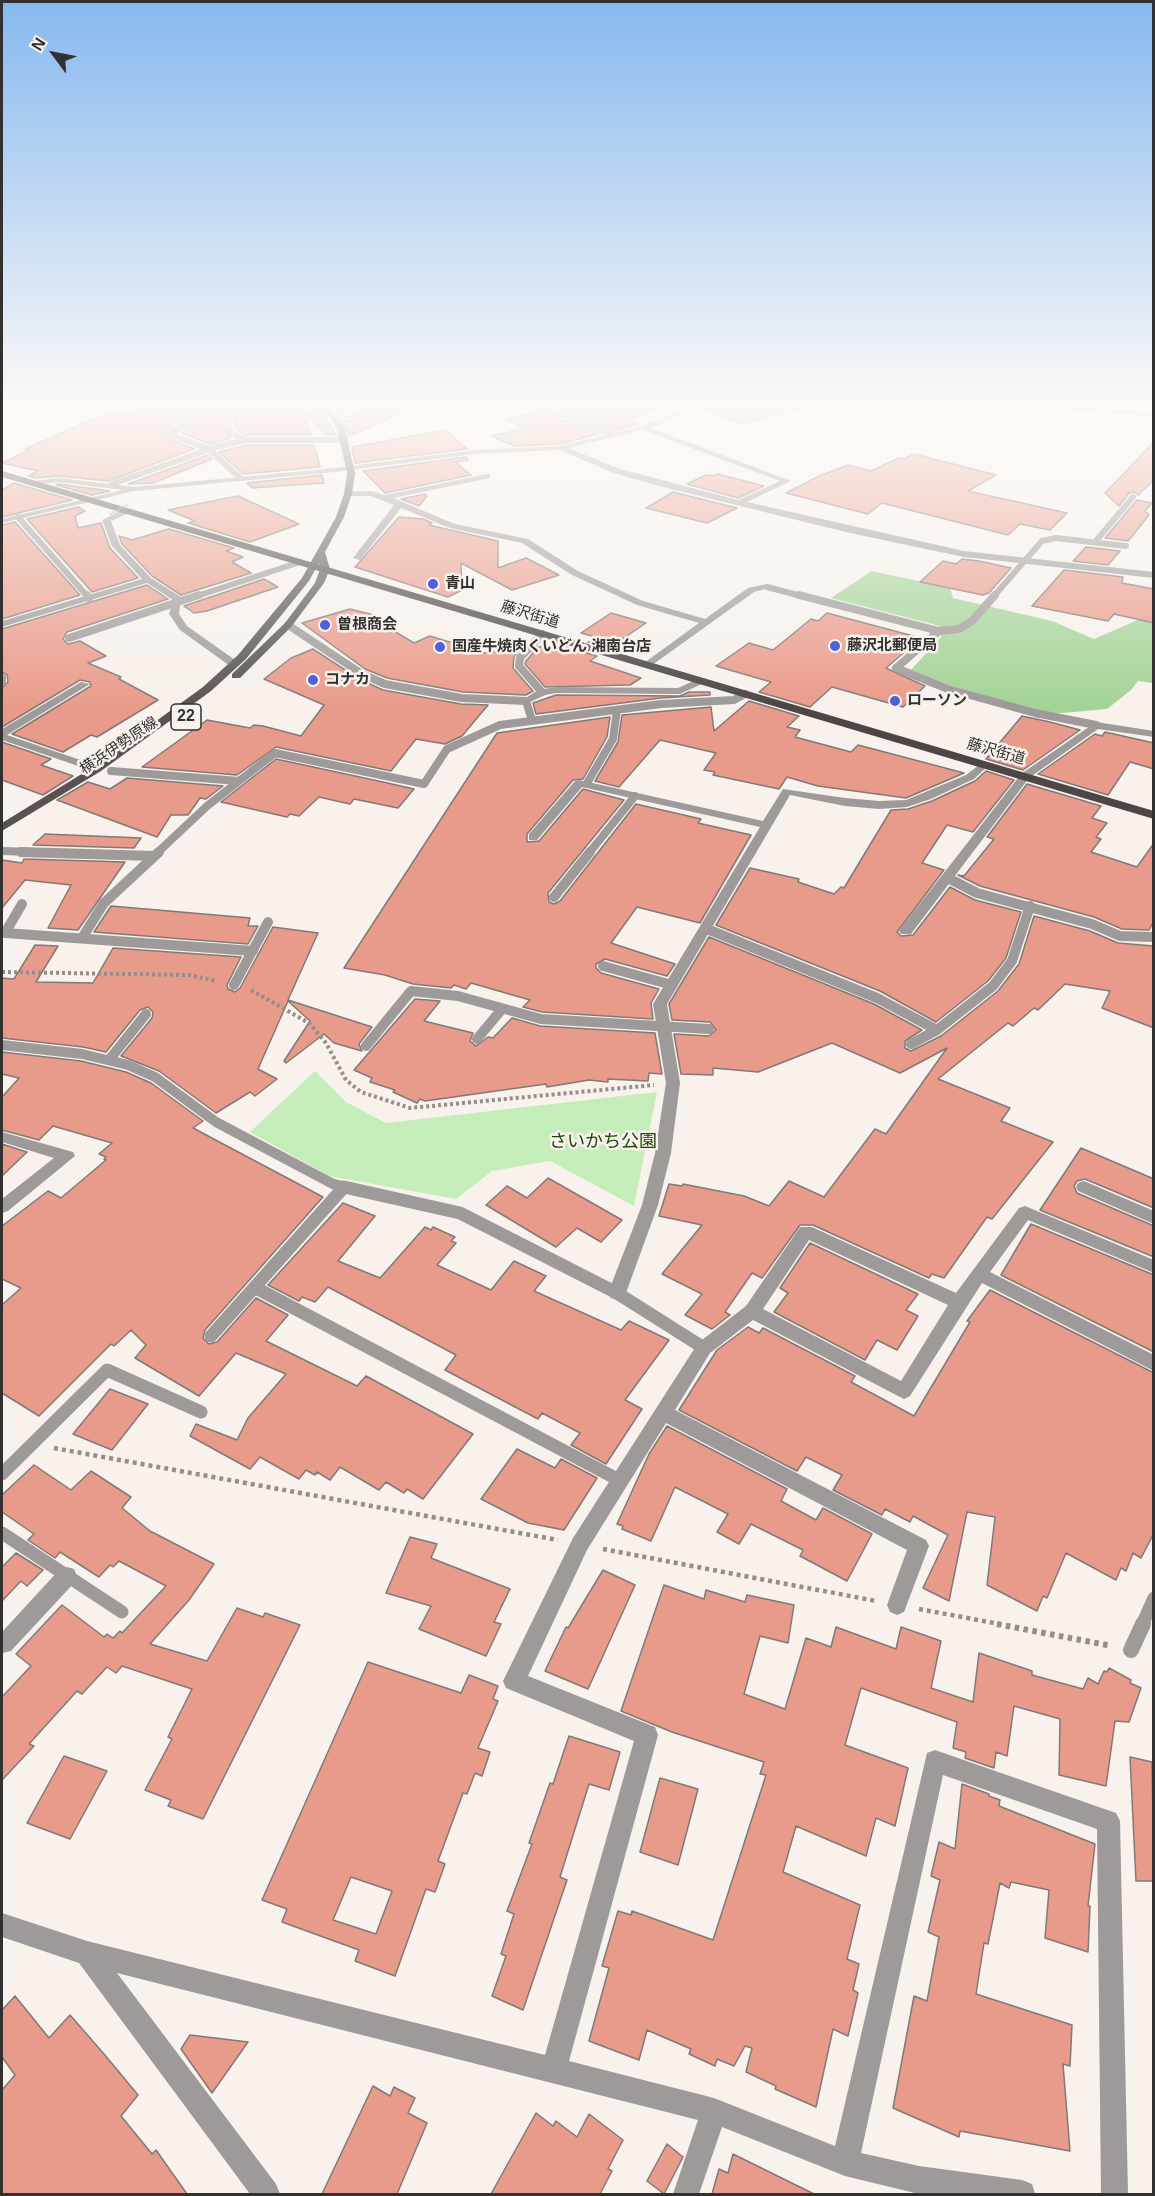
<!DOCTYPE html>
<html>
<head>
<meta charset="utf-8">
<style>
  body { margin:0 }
  #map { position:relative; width:1155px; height:2196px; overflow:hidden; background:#f8f1ec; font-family:Helvetica,sans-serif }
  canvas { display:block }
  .frame { position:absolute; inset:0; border:3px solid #33312f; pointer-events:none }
  .north { position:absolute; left:24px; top:24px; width:60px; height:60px; -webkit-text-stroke:4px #f8f1ec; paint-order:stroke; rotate:302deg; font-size:16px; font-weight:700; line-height:24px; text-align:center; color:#33312f }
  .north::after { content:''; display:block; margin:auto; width:21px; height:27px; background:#33312f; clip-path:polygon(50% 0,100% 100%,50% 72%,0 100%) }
</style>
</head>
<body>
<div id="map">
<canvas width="1155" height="2196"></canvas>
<div class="frame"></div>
<div class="north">N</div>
</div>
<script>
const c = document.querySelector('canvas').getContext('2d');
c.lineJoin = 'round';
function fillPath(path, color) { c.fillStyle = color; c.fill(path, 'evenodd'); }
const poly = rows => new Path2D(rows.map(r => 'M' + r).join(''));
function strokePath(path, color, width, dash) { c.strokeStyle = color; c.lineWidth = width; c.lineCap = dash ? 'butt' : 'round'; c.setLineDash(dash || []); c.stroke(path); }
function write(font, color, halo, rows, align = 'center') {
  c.font = font + ' Helvetica,"Noto Sans JP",sans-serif'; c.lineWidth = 5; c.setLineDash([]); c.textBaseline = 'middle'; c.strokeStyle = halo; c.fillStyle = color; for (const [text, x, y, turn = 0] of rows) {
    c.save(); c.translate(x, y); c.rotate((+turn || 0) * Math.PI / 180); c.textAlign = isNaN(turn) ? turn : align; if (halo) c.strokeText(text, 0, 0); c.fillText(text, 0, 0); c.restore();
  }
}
fillPath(poly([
  [315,1071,346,1102,386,1123,657,1092,634,1206,550,1161,492,1171,456,1199,329,1176,250,1132]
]), '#c4edba');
fillPath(poly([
  [872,571,950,588,953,598,1052,621,1094,639,1140,619,1153,622,1153,683,1138,681,1131,690,1107,709,1050,714,952,686,911,670,941,637,940,626,831,598]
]), '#a3d397');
const building = poly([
  [120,400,215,400,225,416,223,427,231,438,210,444,182,433,187,430,188,425,174,414,170,418,174,425,164,431,163,437,194,449,108,481,59,476,35,478,28,476,38,471,2,463,29,450,25,449,113,410,160,420,166,417,164,414,120,404,120,400],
  [226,400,316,400,336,435,327,435,304,412,311,435,246,435,236,429,234,425,236,414,226,400],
  [328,400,370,400,338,414,328,400],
  [385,400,432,400,349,436,343,421,354,420,385,400],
  [592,400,675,400,676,403,628,420,639,424,612,431,580,414,557,410,592,400],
  [746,400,805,400,806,408,740,424,706,409,746,400],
  [535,413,544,417,573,422,598,434,560,444,515,446,491,436,524,429,506,419,535,413],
  [446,430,467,449,355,463,352,447,446,430],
  [1154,442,1154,480,1138,495,1134,492,1129,493,1119,506,1105,493,1154,442],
  [247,445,314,445,320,467,243,474,219,452,247,445],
  [914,454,996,475,968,491,1067,513,1050,530,1020,524,1008,535,882,503,868,514,786,493,819,476,848,465,871,471,899,458,904,459,914,454],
  [208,455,212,459,153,483,128,484,208,455],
  [466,457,468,460,455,462,471,475,385,493,363,471,466,457],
  [718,474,764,486,738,498,687,484,706,475,713,476,718,474],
  [322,475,324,483,252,488,247,483,322,475],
  [14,483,72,500,2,517,2,490,14,483],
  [59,484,110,491,92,495,56,485,59,484],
  [673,492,737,508,707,523,646,508,673,492],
  [425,494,427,496,419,506,401,499,425,494],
  [238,496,299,524,250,542,188,523,195,521,168,510,238,496],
  [1137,500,1152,503,1145,511,1149,515,1133,535,1128,541,1105,538,1137,500],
  [79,507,85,511,75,516,78,528,101,523,110,548,138,578,92,592,27,519,79,507],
  [399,517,423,519,432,523,429,525,498,541,498,568,526,558,559,575,512,590,461,563,462,590,448,597,355,567,399,517],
  [15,522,80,595,2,619,2,525,15,522],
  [169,529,234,548,226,551,243,557,232,562,251,573,181,595,152,576,122,544,119,536,132,540,169,529],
  [1086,547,1120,551,1108,565,1073,561,1086,547],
  [962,559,979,561,1011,568,989,593,983,595,920,582,943,561,956,564,962,559],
  [1064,570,1123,577,1122,583,1154,589,1154,623,1114,614,1108,621,1032,606,1064,570],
  [264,579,278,587,207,611,194,613,184,606,264,579],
  [147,585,168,599,67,632,63,639,68,644,80,641,106,656,88,663,121,677,119,679,158,700,97,737,91,735,63,752,12,734,91,686,90,682,80,680,2,727,2,688,8,682,7,675,2,672,2,629,147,585],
  [350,609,382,617,382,624,414,643,430,636,485,653,520,649,514,657,513,668,533,691,526,695,463,692,387,678,365,669,302,623,350,609],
  [611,613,646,623,609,648,588,642,606,640,581,633,611,613],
  [827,613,921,638,886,668,925,686,903,707,832,687,810,707,759,692,771,682,716,666,749,643,773,650,811,619,818,621,827,613],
  [559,645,597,656,590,661,641,678,630,685,545,687,525,664,526,661,538,647,559,645],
  [313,649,359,679,383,690,461,704,488,705,462,736,445,744,416,739,391,771,276,747,237,775,142,767,207,720,250,728,254,725,263,726,301,736,324,705,264,679,291,658,313,649],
  [689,692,710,692,710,695,661,698,536,714,533,703,556,695,680,696,689,692],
  [749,701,799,716,787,727,800,730,795,737,851,752,858,745,964,773,906,798,818,786,787,777,779,789,713,775,715,772,704,770,716,753,660,740,619,787,595,781,618,742,622,715,711,707,714,731,749,701],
  [1022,716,1050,722,1080,730,1023,770,986,759,1022,716],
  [610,717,607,737,583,779,573,780,527,834,527,842,539,841,583,789,624,800,548,893,549,902,554,904,560,901,636,804,701,819,698,823,751,835,700,923,637,907,611,943,675,964,667,976,605,959,596,964,596,968,601,973,659,989,651,1003,653,1019,542,1012,523,1007,530,1000,471,983,466,989,454,985,451,988,413,984,385,975,344,968,497,733,610,717],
  [1105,732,1154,743,1154,769,1130,762,1108,795,1038,774,1095,734,1102,736,1105,732],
  [2,742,51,759,41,765,73,776,43,795,2,780,2,742],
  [276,759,383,782,414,789,398,808,354,799,350,804,319,797,299,816,290,814,287,817,221,802,276,759],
  [986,771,1014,780,973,832,947,825,922,863,944,870,897,932,901,936,913,935,950,887,975,900,1021,912,1006,958,988,981,936,1022,880,991,716,925,750,868,799,879,798,882,834,894,841,887,844,888,891,810,908,809,932,801,975,781,986,771],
  [127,778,223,786,206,799,200,798,188,815,171,815,157,837,57,800,88,782,110,789,127,778],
  [1027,784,1101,806,1092,818,1107,823,1096,837,1101,839,1091,852,1137,867,1154,843,1154,921,1149,930,1122,929,1094,917,980,886,958,875,964,876,994,839,987,837,1027,784],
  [45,834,141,838,134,848,33,845,45,834],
  [24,859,125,862,78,930,48,928,71,885,25,880,2,908,2,860,22,863,24,859],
  [111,906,250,918,248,926,258,926,248,944,94,932,111,906],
  [1034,916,1090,931,1118,943,1154,946,1154,1028,1102,1008,1110,991,1065,984,1038,1010,1034,1008,1013,1026,1008,1023,938,1079,1010,1108,1001,1121,1053,1142,992,1219,987,1217,944,1278,932,1274,929,1278,813,1225,800,1225,762,1278,752,1273,725,1312,730,1315,712,1329,685,1315,702,1294,662,1274,702,1225,659,1216,669,1184,682,1186,683,1184,744,1196,769,1206,789,1181,824,1197,875,1129,886,1134,947,1048,900,1073,832,1043,758,1072,713,1068,713,1075,681,1074,674,1034,709,1036,716,1030,710,1022,672,1020,669,1004,709,937,874,1004,922,1030,905,1041,905,1048,911,1051,941,1036,998,991,1019,964,1034,916],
  [273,927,318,933,288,1000,372,1027,359,1044,362,1051,334,1043,324,1034,286,1063,284,1061,310,1021,288,1001,258,1069,277,1079,255,1096,250,1092,216,1113,159,1071,121,1056,152,1018,153,1012,148,1007,140,1010,106,1052,83,1047,2,1038,2,978,14,979,35,945,58,946,36,982,93,983,113,948,241,957,227,985,228,989,235,992,240,988,273,927],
  [415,999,440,1001,424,1021,473,1033,470,1041,476,1046,488,1037,493,1038,512,1018,540,1026,655,1033,662,1074,649,1073,648,1081,608,1079,608,1082,589,1080,547,1087,546,1084,425,1101,420,1099,417,1103,393,1092,395,1090,370,1082,372,1078,354,1070,415,999],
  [2,1052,81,1061,126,1072,151,1083,203,1121,193,1128,323,1197,205,1330,203,1338,209,1344,217,1342,256,1298,288,1315,266,1341,357,1386,366,1376,473,1434,423,1499,407,1489,404,1493,386,1482,379,1490,340,1467,330,1480,317,1472,315,1475,306,1470,299,1479,260,1457,250,1469,190,1436,196,1424,237,1440,248,1418,286,1374,236,1353,199,1396,135,1358,146,1345,131,1330,114,1346,111,1344,39,1416,2,1393,2,1305,21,1288,2,1279,2,1226,48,1191,61,1198,106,1160,104,1159,106,1157,99,1154,112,1143,53,1126,39,1140,2,1130,2,1097,19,1078,2,1074,2,1052],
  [2,1144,27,1152,2,1176,2,1144],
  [1081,1148,1154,1179,1154,1208,1085,1179,1077,1181,1074,1186,1077,1193,1154,1226,1154,1257,1040,1210,1081,1148],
  [548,1178,622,1220,601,1242,577,1228,556,1247,486,1205,507,1186,527,1198,548,1178],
  [343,1203,375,1216,338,1261,380,1278,425,1227,431,1230,433,1227,455,1237,451,1241,456,1243,437,1265,491,1290,514,1261,546,1276,534,1291,621,1330,629,1321,669,1340,625,1400,642,1409,606,1464,571,1445,580,1433,542,1413,538,1419,445,1370,456,1355,328,1287,315,1302,302,1297,299,1301,268,1285,343,1203],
  [1031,1224,1154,1275,1154,1352,1001,1275,1031,1224],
  [810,1243,918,1294,906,1310,918,1316,897,1350,877,1340,865,1360,774,1312,788,1293,780,1288,810,1243],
  [990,1290,1154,1373,1154,1533,1141,1558,1133,1553,1126,1571,1121,1568,1116,1580,1066,1553,1047,1598,1043,1596,1037,1611,987,1585,995,1517,967,1512,949,1601,923,1588,948,1535,913,1516,910,1522,885,1509,882,1515,833,1490,842,1475,806,1457,797,1471,679,1410,717,1350,748,1327,759,1333,763,1328,855,1376,851,1382,914,1416,970,1322,967,1321,990,1290],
  [110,1389,148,1404,112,1450,73,1434,110,1389],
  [667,1426,787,1489,781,1501,816,1520,823,1508,872,1534,847,1581,800,1556,803,1550,751,1524,739,1544,717,1532,728,1514,675,1487,651,1541,622,1529,623,1526,617,1524,649,1454,667,1426],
  [517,1449,555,1468,561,1459,597,1478,564,1530,528,1523,481,1499,517,1449],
  [34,1465,71,1490,91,1471,131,1497,122,1508,150,1531,214,1564,189,1600,150,1644,207,1661,237,1608,263,1617,265,1613,300,1625,203,1819,168,1806,171,1800,145,1790,172,1739,168,1737,192,1689,122,1666,116,1673,107,1667,82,1694,77,1691,29,1744,34,1746,2,1780,2,1697,31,1666,16,1654,62,1605,104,1637,107,1634,113,1638,120,1631,122,1633,166,1586,119,1561,113,1567,110,1565,99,1577,60,1552,55,1558,28,1540,34,1534,2,1512,2,1495,34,1465],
  [410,1537,437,1544,431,1558,510,1589,494,1622,501,1624,486,1656,419,1629,431,1606,386,1593,410,1537],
  [16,1553,43,1570,27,1586,21,1581,2,1601,2,1567,16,1553],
  [603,1570,635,1585,588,1689,545,1671,566,1627,568,1628,603,1570],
  [664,1585,704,1599,706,1590,745,1602,747,1595,794,1605,788,1643,760,1636,744,1694,785,1709,806,1638,831,1647,836,1627,896,1649,901,1627,941,1641,931,1688,973,1702,979,1653,1032,1671,1032,1675,1083,1689,1088,1678,1098,1684,1104,1671,1107,1672,1109,1668,1131,1680,1130,1683,1141,1688,1129,1722,1115,1721,1106,1786,1059,1775,1060,1719,1014,1706,1007,1756,996,1752,994,1768,965,1758,966,1752,953,1748,957,1722,861,1688,845,1745,908,1768,895,1826,876,1818,866,1856,796,1826,783,1872,860,1905,847,1959,859,1964,853,1990,858,1993,848,2036,833,2029,816,2107,775,2089,776,2086,746,2072,752,2048,745,2046,734,2066,717,2059,715,2066,689,2054,691,2049,647,2030,639,2060,589,2041,609,1968,602,1966,618,1911,631,1915,632,1911,713,1940,766,1775,760,1774,764,1762,672,1732,621,1711,664,1585],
  [368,1662,461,1693,469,1675,498,1686,493,1699,498,1701,478,1748,490,1752,482,1776,475,1773,467,1794,463,1793,438,1861,445,1864,435,1892,426,1889,395,1976,355,1961,359,1950,282,1922,287,1909,262,1900,368,1662],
  [351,1877,392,1891,376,1934,333,1920,351,1877],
  [569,1736,620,1752,609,1790,589,1784,560,1877,567,1880,523,2010,492,1996,506,1956,501,1954,514,1914,507,1911,532,1844,529,1843,550,1783,553,1784,569,1736],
  [64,1756,107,1771,70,1839,27,1823,64,1756],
  [1130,1757,1152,1762,1154,1881,1136,1881,1130,1757],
  [660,1778,698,1789,678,1865,640,1852,660,1778],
  [962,1784,989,1794,989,1796,1000,1800,999,1806,1095,1844,1088,1906,1090,1906,1088,1952,1045,1938,1049,1890,1011,1882,1009,1888,1000,1883,988,1944,984,1943,976,1994,1072,2025,1070,2066,1063,2064,1070,2151,960,2131,959,2137,893,2108,914,1996,927,2001,939,1937,928,1932,940,1880,931,1876,939,1842,955,1849,962,1784],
  [15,1996,49,2038,70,2015,104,2054,138,2095,121,2116,152,2154,156,2150,187,2194,2,2194,2,2090,15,2075,2,2057,2,2010,15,1996],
  [190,2035,248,2042,212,2093,181,2049,190,2035],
  [373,2086,390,2096,394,2087,415,2098,408,2113,427,2123,397,2194,322,2194,373,2086],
  [536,2113,553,2126,556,2121,577,2137,589,2114,623,2140,608,2169,612,2171,600,2194,491,2194,536,2113],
  [667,2144,683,2157,664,2194,647,2181,667,2144],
  [733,2154,814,2194,712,2194,719,2169,728,2173,733,2154]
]);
fillPath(building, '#e99b8b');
strokePath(building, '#817977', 1.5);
strokePath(poly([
  [2,972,189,975,217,981],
  [251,990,309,1023,326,1043,346,1080,361,1092,410,1108,654,1085]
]), '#928e8a', 4, [3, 3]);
strokePath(poly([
  [54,1448,558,1540],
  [603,1549,876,1601],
  [919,1609,1005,1625]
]), '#928e8a', 4.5, [4, 4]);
strokePath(poly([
  [997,1624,1112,1646]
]), '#928e8a', 6, [4.5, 4.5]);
strokePath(poly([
  [220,400,231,415,228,426,232,433,245,440],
  [175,419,183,427,168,434,209,449,239,477],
  [112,484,216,447,246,440,345,440],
  [18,517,88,597],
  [1095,542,1133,497],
  [767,587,805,597],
  [194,597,300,562],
  [993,597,1042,541,1056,538,1126,546]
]), '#9d9a99', 6);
strokePath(poly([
  [87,595,89,598],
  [799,595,939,631,959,629,972,621,995,595],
  [288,625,362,674,385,684,462,698,526,701,532,720],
  [939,631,896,668,948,689,1035,713,1096,725],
  [542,634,520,658,519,666,542,692],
  [69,638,199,595],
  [2,678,2,682],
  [111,771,239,781],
  [587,783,613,739,617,710],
  [2,851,67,853],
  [157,853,207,806,275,753,424,784,447,749,500,725,661,704,734,700,745,694],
  [589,853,635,796]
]), '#9d9a99', 8);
strokePath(poly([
  [21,852,154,856],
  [948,878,977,893,1092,924,1120,936,1154,937],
  [554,897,590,852],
  [22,904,5,933,253,951],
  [707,929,877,998,937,1030],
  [82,938,104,903,159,852],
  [603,966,672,985],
  [234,985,268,922],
  [477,1039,502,1009],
  [911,1044,937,1030,993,986,1012,961,1030,906],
  [2,1045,82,1054,128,1065,155,1077,216,1122,333,1184,351,1188],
  [366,1046,411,991,458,996,541,1019,709,1029],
  [109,1060,146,1014],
  [342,1188,344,1186]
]), '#9d9a99', 10);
strokePath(poly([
  [344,1187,460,1213,617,1293,704,1348],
  [256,1288,619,1480],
  [211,1336,344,1187],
  [2,1474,107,1370,201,1412],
  [2,1533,122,1612],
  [1142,1625,1154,1598]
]), '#9d9a99', 13);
strokePath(poly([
  [1131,1650,1143,1624]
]), '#9d9a99', 16);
fillPath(poly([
  [11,400,19,400,2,412,2,407,11,400],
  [80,400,93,400,164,416,160,418,80,400],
  [374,400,383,400,353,418,336,420,332,418,348,414,374,400],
  [486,400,500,400,542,408,579,400,590,400,546,411,579,416,612,433,642,426,691,405,744,400,696,409,651,428,791,481,747,502,964,551,1154,572,1154,578,964,557,850,533,659,486,614,473,559,450,475,454,335,472,134,491,2,523,2,519,123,490,59,482,30,485,29,483,33,481,59,478,135,487,335,468,475,450,560,446,604,435,574,420,544,415,541,412,486,400],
  [643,430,780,481,738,500,620,469,568,448,643,430],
  [984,400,1154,412,1154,416,1024,408,984,400],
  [487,474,490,474,490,478,393,498,455,524,528,539,578,571,643,601,705,619,748,588,767,584,772,587,754,592,648,668,644,667,644,663,699,623,637,605,572,575,522,543,450,528,401,508,360,560,353,558,394,505,371,496,345,496,345,492,372,491,385,495,487,474],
  [126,508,130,511,129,513,111,521,120,545,151,578,181,597,179,614,187,626,238,662,238,666,230,666,180,630,169,614,173,600,147,583,2,627,2,621,142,579,112,546,102,520,126,508],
  [700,678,705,681,704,683,680,694,556,693,545,695,526,704,521,701,538,690,556,687,678,688,700,678],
  [81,682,90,684,7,735,101,767,101,771,93,771,2,740,2,729,81,682],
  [1096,722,1154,731,1154,737,1098,729,1029,778,911,934,901,934,899,931,901,928,1021,774,1096,722],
  [983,762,989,765,974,779,931,799,907,807,879,809,845,806,790,795,667,1004,680,1083,671,1153,658,1205,626,1293,623,1298,617,1300,611,1298,608,1293,642,1205,655,1153,666,1083,653,1004,760,827,582,787,537,840,529,840,529,834,575,781,579,780,763,821,783,789,845,798,879,801,906,800,966,775,983,762],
  [2,1132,73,1152,75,1156,8,1211,2,1213,2,1199,54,1158,2,1142,2,1132],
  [1084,1181,1154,1211,1154,1224,1078,1191,1076,1187,1078,1183,1084,1181],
  [1025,1206,1154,1260,1154,1273,1028,1220,990,1272,1154,1355,1154,1371,982,1283,910,1396,904,1399,898,1396,753,1320,710,1353,675,1410,926,1540,929,1546,904,1612,897,1615,890,1612,887,1605,907,1550,666,1423,587,1550,528,1676,655,1727,658,1735,569,2061,714,2098,835,2146,927,1753,935,1750,1116,1813,1120,1821,1128,2194,1101,2194,1097,1829,943,1775,861,2153,919,2166,1022,2180,1032,2184,1035,2194,919,2194,845,2176,722,2127,699,2194,673,2194,698,2120,117,1973,276,2184,280,2194,250,2194,79,1963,2,1937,2,1913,87,1941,545,2055,634,1741,506,1688,503,1681,573,1538,698,1343,746,1306,800,1227,812,1227,956,1293,1019,1208,1025,1206],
  [809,1240,948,1305,901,1381,763,1309,809,1240],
  [67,1567,74,1569,77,1576,74,1583,11,1651,2,1653,2,1632,60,1569,67,1567]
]), '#9d9a99');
fillPath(poly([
  [318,400,325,400,345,428,355,473,352,494,344,517,325,552,330,569,324,583,291,627,240,678,232,678,232,674,285,623,315,583,320,569,319,563,309,581,246,659,211,691,101,771,2,831,2,823,93,767,203,687,238,655,302,578,336,517,344,494,347,473,337,428,318,400]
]), '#595251');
fillPath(poly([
  [2,471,1154,811,1154,819,2,477,2,471]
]), '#4d4644');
strokePath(poly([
  [110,514,129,504]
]), '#928e8a', 2, [1.5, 1.5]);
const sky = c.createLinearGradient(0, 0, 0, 707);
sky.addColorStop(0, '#86b8ef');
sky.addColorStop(0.57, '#fcf9f6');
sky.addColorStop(1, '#fcf9f600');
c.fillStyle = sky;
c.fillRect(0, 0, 1155, 707);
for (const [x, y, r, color] of [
  [433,584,6,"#4e61d6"],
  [325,625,6,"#4e61d6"],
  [835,646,6,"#4e61d6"],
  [440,647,6,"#4e61d6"],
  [313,680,6,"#4e61d6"],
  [895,701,6,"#4e61d6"]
]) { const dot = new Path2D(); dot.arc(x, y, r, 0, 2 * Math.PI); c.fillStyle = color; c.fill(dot); strokePath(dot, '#f8f1ec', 2); }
write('bold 15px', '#33312f', '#f8f1ec', [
  ["青山",445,584],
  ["曽根商会",337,625],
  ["藤沢北郵便局",847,646],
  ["国産牛焼肉くいどん 湘南台店",452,647],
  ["コナカ",325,680],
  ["ローソン",907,701]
], 'left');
write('15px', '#33312f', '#f8f1ec', [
  ["藤沢街道",530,615,17],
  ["横浜伊勢原線",119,746,-34],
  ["藤沢街道",996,752,16]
]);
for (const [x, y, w] of [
  [186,717,30]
]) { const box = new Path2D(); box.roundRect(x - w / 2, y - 13, w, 26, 4.5); c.fillStyle = '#f8f1ec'; c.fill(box); strokePath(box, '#33312f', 1.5); }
write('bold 16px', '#33312f', null, [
  ["22",186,717]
]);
write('18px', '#194609', '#f8f1ec', [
  ["さいかち公園",603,1142]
]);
</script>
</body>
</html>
